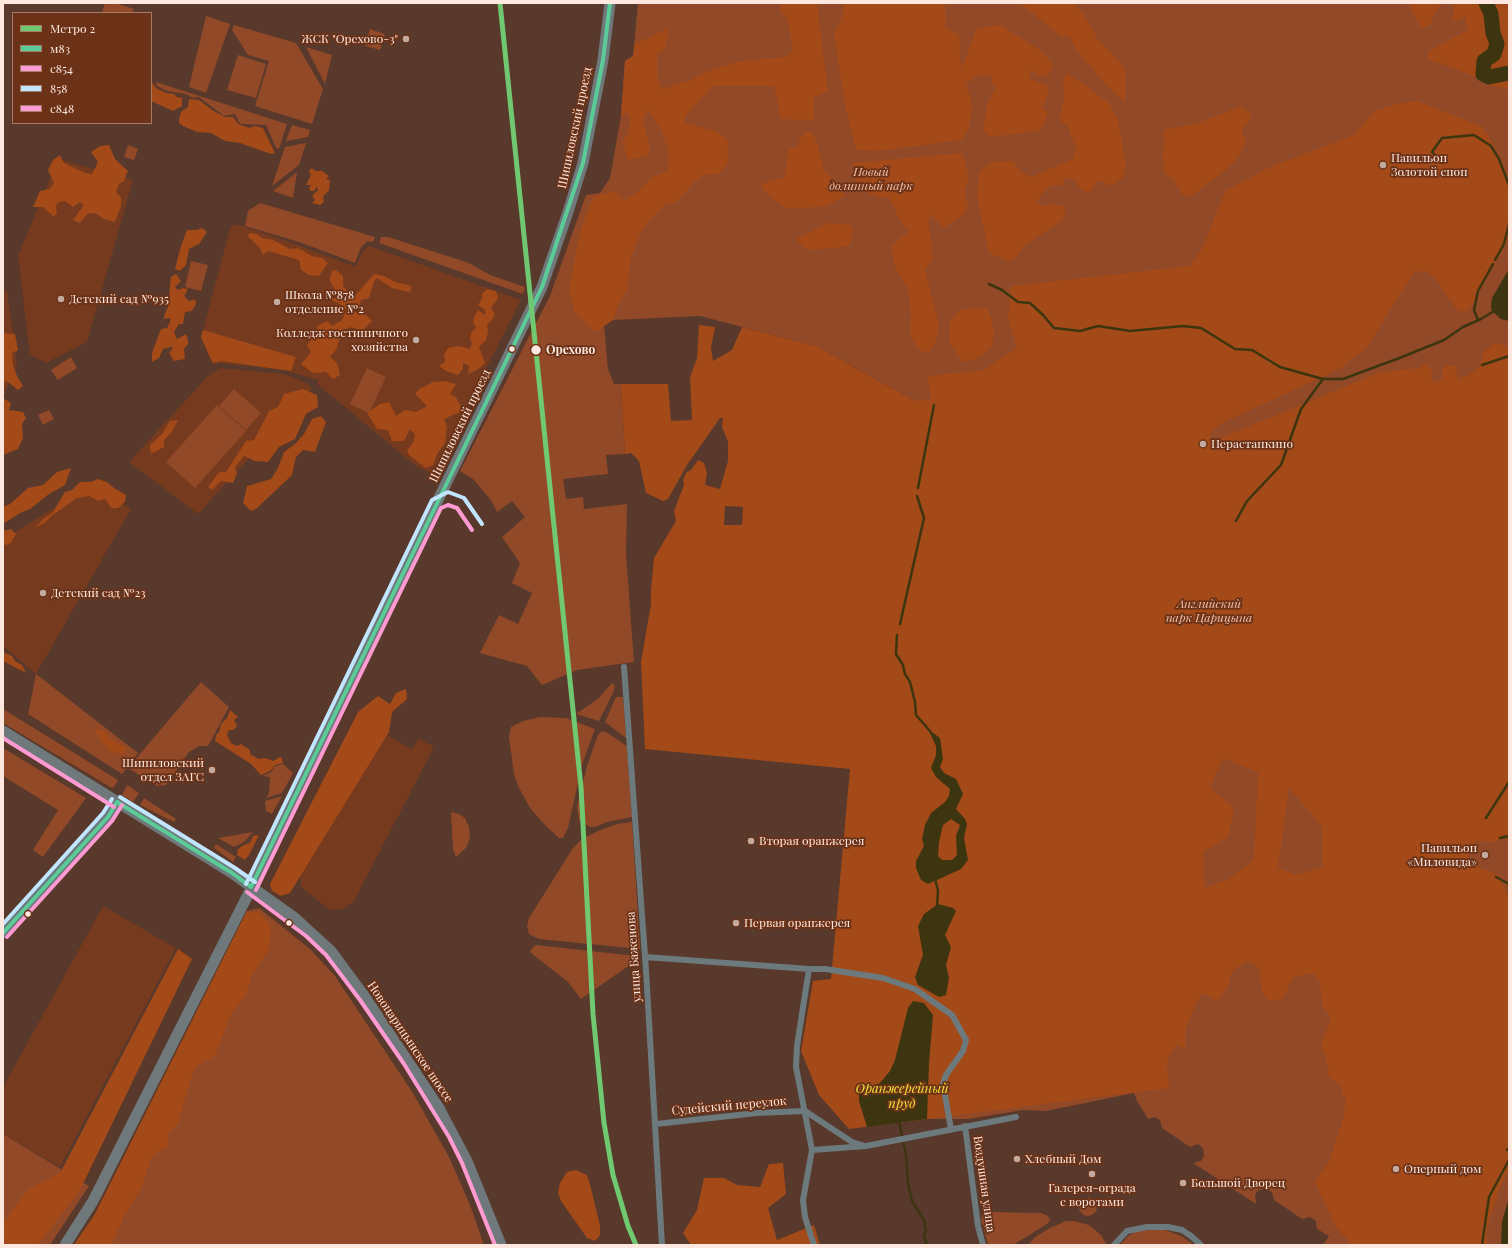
<!DOCTYPE html>
<html>
<head>
<meta charset="utf-8">
<style>
  body { margin:0 }
  #map { position:relative; width:1512px; height:1248px; overflow:hidden; background:#58392b; font-family:"Playfair Display",serif }
  canvas { display:block }
  .frame { position:absolute; inset:0; border:4px solid #fee8df; pointer-events:none }
  .legend { position:absolute; left:12px; top:12px; width:140px; height:112px; box-sizing:border-box; background:#6b3218; border:1px solid #a67b68; margin:0; padding:5px 7px; list-style:none; font-size:12px; color:#fee8df }
  .legend li { display:flex; align-items:center; gap:8px; height:20px }
  .legend b { width:20px; border:1px solid #a67b68 }
</style>
</head>
<body>
<div id="map">
<canvas width="1512" height="1248"></canvas>
<div class="frame"></div>
<ul class="legend">
<li><b style="height:5px;background:#70c870"></b>Метро 2</li>
<li><b style="height:5px;background:#5bcb98"></b>м83</li>
<li><b style="height:5px;background:#ff9ad2"></b>с854</li>
<li><b style="height:5px;background:#c2e6ff"></b>858</li>
<li><b style="height:5px;background:#ff9ad2"></b>с848</li>
</ul>
</div>
<script>
const c = document.querySelector('canvas').getContext('2d');
c.lineJoin = 'round';
function fillPath(path, color) { c.fillStyle = color; c.fill(path, 'evenodd'); }
const poly = rows => new Path2D(rows.map(r => 'M' + r).join(''));
function strokePath(path, color, width, dash) { c.strokeStyle = color; c.lineWidth = width; c.lineCap = dash ? 'butt' : 'round'; c.setLineDash(dash || []); c.stroke(path); }
function write(font, color, halo, rows, align = 'center') {
  c.font = font + ' "Playfair Display",serif'; c.lineWidth = 3.5; c.setLineDash([]); c.textBaseline = 'middle'; c.strokeStyle = halo; c.fillStyle = color; for (const [text, x, y, turn = 0] of rows) {
    c.save(); c.translate(x, y); c.rotate((+turn || 0) * Math.PI / 180); c.textAlign = isNaN(turn) ? turn : align; if (halo) c.strokeText(text, 0, 0); c.fillText(text, 0, 0); c.restore();
  }
}
fillPath(poly([
  [58,159,133,180,87,342,46,363,30,354,18,256],
  [231,225,239,225,287,241,356,267,362,252,369,246,521,300,432,474,416,466,318,385,318,380,284,370,221,363,212,364,201,338],
  [7,290,17,366,3,397,3,293],
  [220,368,284,374,308,384,312,389,198,514,129,462,208,376],
  [92,485,131,509,36,674,3,646,3,539],
  [364,722,412,749,419,739,434,747,354,901,344,909,330,910,302,888,298,866],
  [103,906,176,948,60,1167,3,1134,3,1087]
]), '#763a1e');
fillPath(poly([
  [105,3,116,3,134,9,132,13,102,13],
  [638,3,1493,3,1509,23,1509,1245,1323,1245,1329,1236,1317,1229,1316,1221,1310,1217,1302,1219,1274,1200,1272,1192,1266,1189,1258,1190,1255,1195,1256,1204,1193,1163,1201,1161,1204,1156,1203,1148,1198,1144,1190,1147,1162,1128,1160,1120,1155,1117,1148,1119,1137,1101,1134,1093,1046,1111,1023,1110,968,1119,927,1119,899,1123,915,401,816,346,700,316,613,320,604,326,608,369,614,384,621,384,625,454,606,455,608,474,563,479,566,499,583,497,584,509,627,504,626,553,634,662,577,670,542,685,527,666,480,653,499,615,518,624,532,593,512,583,520,563,502,537,525,517,512,501,497,512,491,500,473,479,460,471,550,296,586,195,600,193,610,178,621,116,625,61,633,56],
  [206,16,230,24,206,93,189,87],
  [234,25,296,43,323,89,312,124,255,106,269,61,248,55,232,30],
  [370,29,385,34,380,50,365,46],
  [306,47,332,55,325,84],
  [238,55,266,64,256,98,227,90],
  [156,82,287,124,279,149,276,148,266,125,240,124,235,114,224,116,199,97,193,98,186,94,167,91,157,86],
  [292,125,310,130,308,137,286,141],
  [306,143,299,165,272,186,285,147],
  [128,145,138,149,134,160,124,157],
  [297,172,293,198,273,191],
  [260,203,375,237,373,242,368,241,361,247,355,263,299,242,245,226,248,211],
  [381,237,388,237,469,263,490,275,525,287,523,294,379,243],
  [191,261,208,265,201,291,185,287],
  [71,357,77,368,58,380,51,370],
  [367,368,386,377,369,413,350,404],
  [234,389,261,413,246,430,219,406],
  [217,405,246,431,195,488,166,462],
  [49,410,54,419,43,425,38,415],
  [36,674,138,753,122,774,28,714],
  [201,682,229,707,208,746,199,746,189,752,166,785,157,786,128,768],
  [612,683,615,686,613,693,599,721,576,714,598,699],
  [616,697,623,697,626,738,605,722],
  [3,709,118,780,114,787,112,788,3,723],
  [540,717,566,718,595,729,582,765,568,828,563,838,559,838,546,826,530,808,518,786,514,774,509,737,511,727,523,721],
  [602,731,606,732,627,746,632,817,607,822,595,827,590,827,579,820,577,807,587,766,598,735],
  [3,748,86,798,43,857,33,850,58,810,3,776],
  [283,764,293,773,282,793,266,798,269,793,270,777,262,776,270,773,275,766],
  [127,785,139,793,133,802,122,795],
  [282,796,272,814,266,811,265,801],
  [144,798,176,819,174,822,140,805],
  [451,812,459,814,465,818,469,827,470,838,466,848,456,857,453,849],
  [632,822,640,949,539,939,529,934,527,926,529,918,573,848,582,839,600,830,617,824],
  [253,832,244,842,234,847,218,838],
  [216,844,236,857,233,862,214,848],
  [259,908,310,949,335,976,413,1093,450,1159,470,1205,484,1245,74,1245,95,1214,247,911],
  [535,945,636,956,637,960,581,999,568,982,531,953,530,951],
  [3,1134,89,1186,50,1245,3,1245],
  '1079 1207a9 9 0 1 1 18 0a9 9 0 1 1-18 0Z',
  [988,1212,1041,1213,1048,1216,1050,1220,1047,1224,1013,1245,988,1245,981,1219,983,1214],
  [1066,1221,1074,1221,1089,1225,1101,1235,1107,1245,1028,1245,1035,1237,1050,1228],
  [1152,1230,1165,1230,1181,1236,1194,1245,1120,1245,1128,1236,1137,1231]
]), '#914928');
fillPath(poly([
  [781,3,817,3,828,92,814,97,814,120,781,119,774,86,713,86,685,116,685,123,716,131,727,139,729,153,727,165,719,174,703,175,692,184,685,194,676,202,665,205,642,229,631,258,627,291,619,303,613,320,595,332,574,311,569,289,580,232,592,200,595,196,615,191,624,200,636,193,651,178,668,171,668,150,662,131,648,110,643,121,649,144,649,153,647,156,628,160,623,142,628,133,631,120,627,112,621,116,625,61,633,56,635,44,669,28,665,48,657,55,657,75,662,89,693,79,703,73,736,62,784,57,791,53,793,48,787,18,780,12],
  [845,3,945,3,946,27,959,35,961,69,977,28,1001,25,1044,53,1053,65,1049,75,1040,76,1032,71,1028,78,1048,86,1048,94,1042,108,1048,112,1043,126,1038,131,990,137,983,131,987,105,996,88,992,85,992,76,979,75,966,84,971,98,972,111,969,126,962,140,877,151,856,150,846,110,834,34,842,17],
  [1020,3,1075,3,1085,16,1097,38,1125,68,1125,102,1111,90,1075,49,1074,44,1068,35,1062,37],
  [1408,3,1448,3,1440,4,1429,26,1420,27],
  [1450,3,1509,3,1509,89,1492,86,1469,74,1427,59,1430,50,1468,30,1465,17,1453,22,1454,5],
  [1068,73,1109,103,1118,119,1126,165,1124,176,1115,183,1109,186,1099,180,1089,193,1079,188,1076,179,1067,178,1061,186,1052,185,1042,193,1037,201,1044,207,1053,204,1063,206,1066,214,1061,221,1025,245,1015,258,1009,261,989,253,977,197,979,173,991,162,1013,161,1021,172,1031,177,1073,159,1076,149,1068,126,1060,120,1064,97,1063,80],
  [151,81,156,88,166,93,174,94,177,97,182,98,182,106,173,111,151,101],
  [189,99,199,100,212,110,225,117,233,117,238,124,249,128,255,126,263,128,275,153,271,154,240,143,225,141,211,133,197,132,183,126,179,123,179,119,181,112,188,107],
  [1417,101,1483,127,1504,165,1509,178,1509,234,1507,242,1470,308,1465,312,1458,311,1437,281,1427,272,1415,271,1367,347,1341,368,1220,424,1209,435,1212,438,1218,439,1381,372,1419,368,1426,364,1431,368,1432,379,1437,383,1442,378,1442,371,1445,366,1455,366,1459,380,1472,373,1479,367,1484,352,1493,344,1499,343,1509,347,1509,837,1499,840,1496,842,1476,841,1468,856,1470,863,1474,866,1499,875,1509,899,1509,1168,1500,1188,1487,1227,1487,1245,1350,1245,1349,1241,1336,1227,1315,1182,1329,1162,1343,1119,1346,1099,1343,1095,1341,1086,1329,1077,1326,1058,1321,1046,1331,1017,1323,1007,1320,983,1314,974,1305,974,1293,978,1283,998,1271,1001,1266,998,1261,988,1259,969,1253,963,1247,961,1233,970,1227,988,1219,999,1216,1000,1203,993,1198,1000,1185,1030,1186,1045,1183,1048,1178,1044,1168,1056,1167,1065,1169,1088,849,1129,819,1095,801,1051,813,981,831,979,850,769,645,749,641,662,651,604,651,589,654,558,676,521,674,511,684,485,683,480,686,473,692,469,698,460,704,463,707,473,705,485,720,489,728,461,728,442,722,427,723,418,720,418,687,465,668,499,663,501,646,493,639,461,631,453,625,454,621,384,668,384,671,421,692,420,690,377,697,358,699,325,715,327,711,347,713,361,732,350,742,327,816,346,915,401,931,399,928,376,984,370,1017,348,1008,318,1011,286,1190,266,1202,249,1225,191,1270,167,1354,135,1375,111,1397,104],
  [725,506,743,507,742,525,724,525],
  [1223,758,1258,772,1254,860,1230,878,1205,888,1203,852,1228,837,1234,808,1210,788],
  [1289,788,1322,826,1322,867,1296,875,1278,868],
  [1241,106,1252,116,1242,130,1246,143,1233,164,1192,196,1182,194,1173,179,1165,174,1163,161,1164,130,1198,123],
  [806,132,812,132,817,143,824,169,845,196,825,207,785,208,763,190,761,184,784,177,789,148,798,147,799,139],
  [109,145,115,159,128,171,124,181,119,184,116,192,121,198,121,206,115,222,104,219,95,213,87,214,80,223,73,220,84,205,80,202,73,207,65,201,59,202,56,206,57,213,54,217,43,207,33,207,40,191,50,189,54,183,48,170,53,160,60,155,64,163,85,173,92,174,98,162,91,152,100,146],
  [962,153,969,178,964,192,968,205,965,213,944,228,930,214,928,222,932,244,932,260,925,269,939,324,936,341,929,354,916,348,910,332,911,317,909,291,895,267,891,248,900,237,910,232,900,221,889,197,880,198,863,191,856,179,853,163],
  [312,168,315,171,322,171,329,176,326,179,330,180,329,190,323,197,324,202,320,205,312,203,315,200,312,196,318,190,317,187,314,191,311,191,309,189,311,185,306,185,311,175,309,171],
  [827,223,852,225,853,234,849,246,814,250,804,248,796,239],
  [202,228,207,232,199,244,189,249,186,265,180,271,175,269,181,246,187,230,197,230],
  [250,233,257,234,262,238,273,240,290,249,298,248,312,256,323,258,328,263,319,276,309,275,301,270,299,260,268,251,263,255,260,248,247,236],
  [336,270,343,276,343,286,353,298,374,274,384,276,395,282,412,286,410,292,392,288,377,278,374,282,369,298,361,300,359,308,372,321,361,332,352,327,342,330,336,350,330,357,337,363,340,375,333,379,326,372,313,373,301,364,311,352,307,345,317,332,317,326,328,321,332,326,342,320,346,310,339,303,330,300,329,293,336,291,330,282,330,277,332,271],
  [176,274,181,281,175,287,178,290,183,288,188,289,184,296,189,301,195,299,196,304,192,311,185,312,183,324,179,324,174,332,177,339,186,334,188,340,188,344,184,349,185,359,174,361,169,353,173,348,171,347,163,349,159,358,152,362,152,353,161,329,167,328,170,322,170,318,164,319,164,316,168,307,171,277],
  [487,289,496,291,498,298,491,308,495,314,492,320,487,325,488,331,486,340,479,347,485,363,477,370,468,374,469,366,463,363,463,369,458,375,446,371,439,366,445,362,444,355,448,348,459,346,470,349,472,343,470,339,471,333,476,327,473,323,474,317,478,310,485,315,485,310,478,305,482,299,482,294],
  [969,308,987,308,992,320,994,334,992,345,982,356,973,360,962,362,949,340,950,322,959,311],
  [203,330,296,357,291,371,221,361,213,363,201,337],
  [3,333,15,334,18,350,12,353,13,365,17,376,23,386,18,390,7,381,3,383],
  [444,381,456,384,450,394,456,397,460,405,460,412,444,419,447,428,445,443,437,454,433,465,426,468,409,455,407,450,413,443,415,435,410,429,404,441,392,441,388,430,377,429,367,413,380,404,389,402,396,416,405,410,416,412,427,406,415,394,419,389,433,382],
  [303,389,317,395,318,407,306,414,295,439,279,447,268,462,255,461,244,456,235,467,237,473,233,483,221,481,212,490,208,487,219,472,226,472,246,441,254,440,269,411,278,407,284,394],
  [3,398,11,403,9,410,23,412,26,418,22,424,23,438,18,449,3,455],
  [321,416,326,422,315,452,303,450,296,457,292,475,256,509,251,511,243,503,247,486,271,479,278,468,284,452,295,444,304,434,312,419],
  [178,420,172,432,164,440,164,447,151,454,150,445,162,434,170,421],
  [71,468,65,485,49,494,30,509,20,513,3,524,3,507,10,504,28,488,43,485,57,472],
  [98,479,107,482,114,488,126,495,125,502,118,508,111,508,105,499,98,501,89,496,77,498,50,517,46,522,35,528,43,519,53,512,65,492,72,490,80,482,91,482],
  [11,529,16,534,11,543,3,546,3,531],
  [3,652,12,656,15,661,22,665,26,673,3,661],
  [406,689,407,699,392,712,389,732,290,893,281,896,272,891,270,884,358,712,378,696,390,704,396,693],
  [230,710,238,717,234,720,237,726,233,730,229,730,227,735,231,743,237,746,241,744,250,750,250,754,259,759,266,758,273,761,280,757,282,758,283,763,275,765,270,771,261,775,251,764,215,741,216,735,219,732,221,724,227,718],
  [95,729,105,731,111,739,127,748,123,755,110,751,99,738],
  [259,835,249,855,245,860,237,855,238,849,244,845,250,843,253,836],
  [247,911,260,913,269,923,271,932,269,949,253,973,246,995,231,1014,215,1056,198,1065,193,1071,178,1124,168,1134,169,1146,152,1156,141,1189,124,1216,113,1242,110,1245,74,1245,95,1214],
  [178,949,192,959,80,1190,38,1245,3,1245,3,1223,27,1190,60,1173],
  [783,1163,786,1194,768,1208,777,1240,814,1225,820,1245,691,1245,683,1233,697,1210,704,1178,724,1178,737,1185,760,1187,769,1164],
  [576,1170,587,1175,591,1188,600,1226,600,1235,595,1241,587,1238,561,1201,558,1193,560,1183,567,1172]
]), '#a44918');
fillPath(poly([
  [1509,269,1509,321,1501,319,1492,311,1491,306,1492,298],
  [928,729,940,738,943,759,940,767,944,773,956,779,963,794,956,809,965,819,967,824,964,838,968,860,961,869,928,884,921,880,916,868,916,861,924,846,922,839,925,825,931,813,945,802,949,796,950,789,936,777,931,768,936,755,936,746],
  [951,819,960,825,956,836,957,855,952,860,942,860,938,856,939,842,943,825],
  [938,904,953,908,956,911,945,935,951,947,946,965,949,978,946,995,939,997,918,985,915,977,923,955,918,926,924,914],
  [913,1001,924,1003,933,1015,929,1063,927,1119,867,1127,859,1101,859,1092,880,1083,890,1071,895,1060,908,1008],
  [1509,1197,1509,1245,1501,1245,1502,1222]
]), '#3c350f');
strokePath(poly([
  [1442,163,1432,152,1442,138,1474,135,1491,146,1499,159,1509,185],
  [1495,260,1504,244,1509,224],
  [989,284,1002,290,1018,302,1030,303,1043,315,1054,328,1080,331,1098,326,1130,331,1183,326,1201,328,1235,349,1252,350,1280,367,1323,379,1343,379,1402,357,1444,340,1463,327,1481,319,1494,311],
  [1478,320,1474,310,1478,291,1493,264],
  [1482,365,1509,356],
  [918,488,934,405],
  [1236,521,1247,501,1281,465,1301,409,1323,379],
  [900,624,924,518,917,496],
  [897,635,896,654,903,665,905,674,910,682,915,702,916,715,930,731],
  [1486,818,1509,782],
  [1500,838,1509,836],
  [1496,877,1509,884],
  [935,879,938,890,937,907],
  [899,1121,906,1155,908,1183,912,1201,924,1220,926,1231,924,1236,927,1245],
  [1507,1150,1509,1148],
  [1482,1245,1489,1197,1509,1160]
]), '#3c350f', 2.5);
strokePath(poly([
  [1486,3,1491,14,1493,33,1497,44,1494,54,1484,61,1483,74,1489,77,1509,73]
]), '#3c350f', 15);
strokePath(poly([
  [624,667,646,970,662,1245],
  [645,957,809,969,825,969,883,978,915,989,952,1015,966,1040,963,1051,946,1075,943,1084,951,1129],
  [809,969,797,1046,796,1067,812,1150,803,1200,805,1217,814,1245],
  [656,1124,757,1113,805,1111,852,1142,865,1146],
  [965,1126,978,1226,983,1245],
  [812,1150,866,1146,1016,1117],
  [1114,1245,1127,1231,1147,1227,1168,1227,1182,1230,1191,1236,1201,1245]
]), '#6c797d', 6);
strokePath(poly([
  [3,933,108,817,117,802]
]), '#6c797d', 10);
strokePath(poly([
  [3,731,232,873,295,918,331,951,365,997,439,1108,467,1161,501,1245],
  [65,1245,93,1201,261,869,333,715,542,287,568,212,583,163,603,60,610,3]
]), '#6f787a', 11);
strokePath(poly([
  [117,802,232,873,251,887],
  [251,887,542,287,583,163,603,60,610,3],
  [3,933,108,817,117,802]
]), '#5bcb98', 4);
strokePath(poly([
  [256,890,441,508,448,505,457,508,472,530],
  [247,892,306,936,326,955,360,1000,404,1064,449,1137,462,1163,495,1245]
]), '#ff9ad2', 4);
strokePath(poly([
  [120,797,235,868,255,882],
  [246,884,432,500,448,492,464,498,482,524],
  [3,924,103,813,112,799]
]), '#c2e6ff', 4);
strokePath(poly([
  [3,738,114,807],
  [7,937,112,821,122,805]
]), '#ff9ad2', 4);
strokePath(poly([
  [500,3,581,787,593,1014,604,1123,613,1175,628,1226,636,1245]
]), '#70c870', 5);
for (const [x, y, r, color] of [
  [406,39,4,"#c4aba0"],
  [1383,165,4,"#c4aba0"],
  [61,299,4,"#c4aba0"],
  [277,302,4,"#c4aba0"],
  [416,340,4,"#c4aba0"],
  [512,349,3.5,"#fee8df"],
  [536,350,5.5,"#fee8df"],
  [1203,444,4,"#c4aba0"],
  [43,593,4,"#c4aba0"],
  [212,770,4,"#c4aba0"],
  [751,841,4,"#c4aba0"],
  [1485,855,4,"#c4aba0"],
  [28,914,3.5,"#fee8df"],
  [289,923,3.5,"#fee8df"],
  [736,923,4,"#c4aba0"],
  [1017,1159,4,"#c4aba0"],
  [1396,1169,4,"#c4aba0"],
  [1092,1174,4,"#c4aba0"],
  [1183,1183,4,"#c4aba0"]
]) { const dot = new Path2D(); dot.arc(x, y, r, 0, 2 * Math.PI); c.fillStyle = color; c.fill(dot); strokePath(dot, '#6b3218', 1.5); }
write('12px', '#fee8df', '#6b3218', [
  ["ЖСК \"Орехово-3\"",398,39,"right"],
  ["Павильон",1391,158],
  ["Золотой сноп",1391,172],
  ["Школа №878",285,295],
  ["отделение №2",285,309],
  ["Детский сад №935",69,299],
  ["Колледж гостиничного",408,333,"right"],
  ["хозяйcтва",408,347,"right"],
  ["Нерастанкино",1211,444],
  ["Детский сад №23",51,593],
  ["Шипиловский",204,763,"right"],
  ["отдел ЗАГС",204,777,"right"],
  ["Вторая оранжерея",759,841],
  ["Павильон",1477,848,"right"],
  ["«Миловида»",1477,862,"right"],
  ["Первая оранжерея",744,923],
  ["Хлебный Дом",1025,1159],
  ["Оперный дом",1404,1169],
  ["Большой Дворец",1191,1183],
  ["Галерея-ограда",1092,1188,"center"],
  ["с воротами",1092,1202,"center"]
], 'left');
write('12px', '#fee8df', '#6b3218', [
  ["Шипиловский проезд",575,128,-78],
  ["Шипиловский проезд",460,426,-64],
  ["улица Баженова",634,957,-94],
  ["Новоцарицынское шоссе",410,1042,56],
  ["Судейский переулок",729,1106,-5],
  ["Воздушная улица",984,1184,82]
]);
write('italic 12px', '#f4bea7', '#6b3218', [
  ["Новый",871,172],
  ["долинный парк",871,186],
  ["Английский",1209,604],
  ["парк Царицына",1209,618]
]);
write('bold 12px', '#fee8df', '#6b3218', [
  ["Орехово",546,350]
], 'left');
write('italic 13px', '#f1e136', '#6b3218', [
  ["Оранжерейный",902,1089],
  ["пруд",902,1104]
]);
</script>
</body>
</html>
